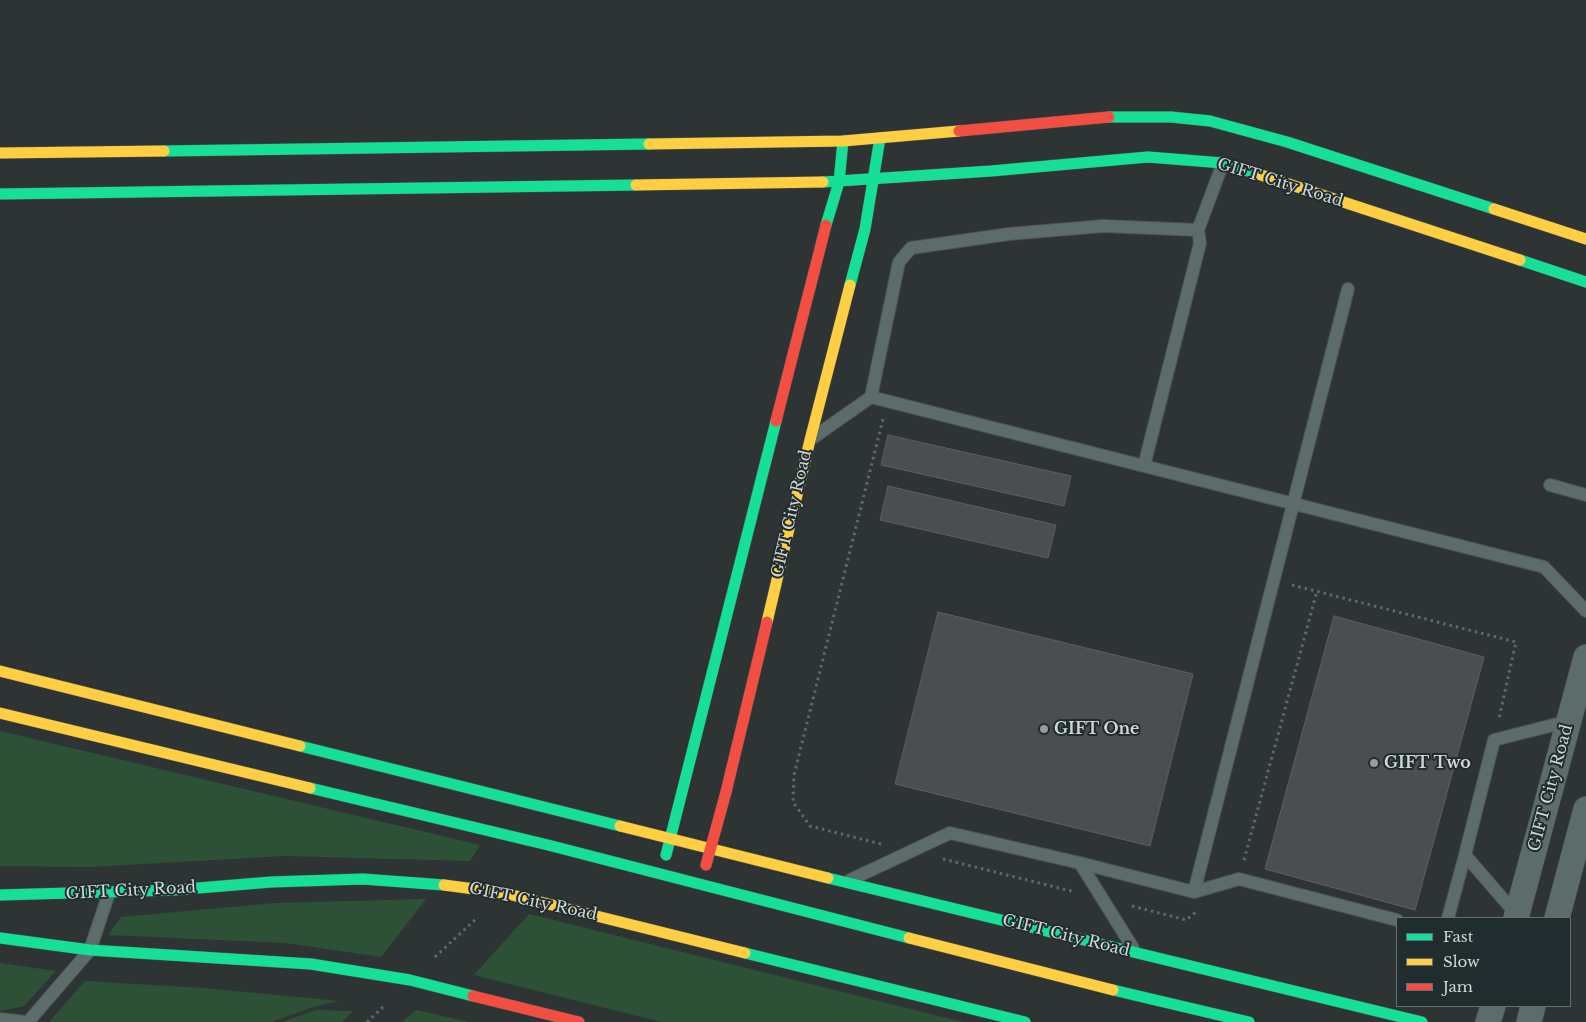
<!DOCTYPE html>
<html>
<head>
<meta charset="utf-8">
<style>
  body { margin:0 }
  #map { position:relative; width:1586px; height:1022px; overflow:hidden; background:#2e3434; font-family:"Libre Baskerville",serif }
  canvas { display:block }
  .legend { position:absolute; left:1396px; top:917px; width:175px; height:90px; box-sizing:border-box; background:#202c2e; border:1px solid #667072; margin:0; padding:6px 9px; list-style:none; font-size:15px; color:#cfd6d8 }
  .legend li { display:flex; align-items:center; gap:10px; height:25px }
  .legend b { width:25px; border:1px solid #667072 }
</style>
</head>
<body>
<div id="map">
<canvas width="1586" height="1022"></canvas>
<ul class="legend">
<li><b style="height:6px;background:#16e098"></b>Fast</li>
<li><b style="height:6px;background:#ffcf43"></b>Slow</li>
<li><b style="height:6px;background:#f24e42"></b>Jam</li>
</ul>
</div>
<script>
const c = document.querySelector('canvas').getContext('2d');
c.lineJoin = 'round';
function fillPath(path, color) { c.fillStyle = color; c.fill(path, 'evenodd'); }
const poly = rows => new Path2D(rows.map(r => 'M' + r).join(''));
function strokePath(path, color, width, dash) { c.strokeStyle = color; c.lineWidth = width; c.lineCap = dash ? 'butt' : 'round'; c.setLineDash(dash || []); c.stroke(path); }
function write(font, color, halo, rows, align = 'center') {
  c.font = font + ' "Libre Baskerville",serif'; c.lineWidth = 4; c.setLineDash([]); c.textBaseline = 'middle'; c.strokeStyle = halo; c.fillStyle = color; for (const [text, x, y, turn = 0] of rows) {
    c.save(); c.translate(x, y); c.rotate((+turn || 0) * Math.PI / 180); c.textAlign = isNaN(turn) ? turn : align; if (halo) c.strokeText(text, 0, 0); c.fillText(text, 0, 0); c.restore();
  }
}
fillPath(poly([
  [0,731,480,845,470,861,285,856,90,867,0,866],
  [426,899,381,957,286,943,108,935,121,917,275,903],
  [529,914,963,1022,662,1022,474,975],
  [0,963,56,971,24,1006,0,1011],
  [85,981,204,988,339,1001,313,1007,272,1022,49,1022],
  [316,1010,353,1011,342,1022,282,1022],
  [416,1010,469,1022,402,1022]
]), '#2d5137');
const building = poly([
  [888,435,1071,476,1064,506,881,465,888,435],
  [888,486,1056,525,1048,558,880,520,888,486],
  [938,612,1193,674,1150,846,895,784,938,612],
  [1334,616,1484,657,1415,910,1265,869,1334,616]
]);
fillPath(building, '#4a4e50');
strokePath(building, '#5b5f61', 1);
const lane = poly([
  [871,397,1144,466,1200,243,1198,230],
  [814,437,871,397,899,262,911,248,1009,234,1103,226,1198,230,1223,163],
  [1144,466,1544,567,1586,611],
  [1550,485,1586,495],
  [1080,863,1194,892,1348,289],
  [850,880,950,833,1080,863,1133,948],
  [1194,892,1239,879,1397,920],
  [1517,915,1465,855,1494,740,1569,721],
  [1448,918,1465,855],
  [0,1019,25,1022],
  [28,1022,90,950,109,893]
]);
const street = poly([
  [1516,918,1586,657],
  [1557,918,1586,809],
  [1488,1022,1493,1006],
  [1529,1022,1533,1006]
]);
const fast = poly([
  [1109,117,1171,117,1210,121,1287,142,1494,209],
  [164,151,649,144],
  [823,182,991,171,1148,157,1223,163,1258,174],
  [0,194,636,185],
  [826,225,839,182,843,141],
  [1520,260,1586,282],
  [850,285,865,229,880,138],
  [300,746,620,826],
  [310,788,548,845,909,938],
  [666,855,776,421],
  [828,878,1422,1022],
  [0,895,174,890,271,882,363,879,444,885],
  [0,938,90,950,311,964,410,980,473,996],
  [745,953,1025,1022],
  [1113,990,1249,1022]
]);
const slow = poly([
  [649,144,843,141,959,131],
  [0,153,164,151],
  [1258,174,1520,260],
  [636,185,823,182],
  [1494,209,1586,239],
  [767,622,810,440,850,285],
  [0,671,300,746],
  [0,713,310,788],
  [620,826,828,878],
  [444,885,504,893,745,953],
  [909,938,1113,990]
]);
const jam = poly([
  [959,131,1109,117],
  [776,421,826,225],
  [706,865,726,792,767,622],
  [473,996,579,1022]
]);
strokePath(lane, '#4c5051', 14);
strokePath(street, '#4c5051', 26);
strokePath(fast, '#4c5051', 12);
strokePath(slow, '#4c5051', 12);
strokePath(jam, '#4c5051', 12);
strokePath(poly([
  [1292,585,1516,642,1499,718],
  [881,844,810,826,793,802,794,775,883,419],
  [943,859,1075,892],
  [1244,860,1317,591],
  [1132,906,1186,920,1196,912],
  [435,957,478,917],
  [367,1022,385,1005]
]), '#5e6a68', 3, [2.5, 4]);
strokePath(lane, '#5c6c6a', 12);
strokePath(street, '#5c6c6a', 25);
strokePath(fast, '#16e098', 11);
strokePath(slow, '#ffcf43', 11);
strokePath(jam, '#f24e42', 11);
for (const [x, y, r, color] of [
  [1044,729,5,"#979d9f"],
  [1374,763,5,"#979d9f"]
]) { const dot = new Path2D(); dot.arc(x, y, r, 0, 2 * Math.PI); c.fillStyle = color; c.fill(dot); strokePath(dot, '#202c2e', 2); }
write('16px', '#cfd6d8', '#202c2e', [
  ["GIFT City Road",1280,183,17],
  ["GIFT City Road",792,514,-77],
  ["GIFT City Road",1551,788,-75],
  ["GIFT City Road",131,891,-3],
  ["GIFT City Road",533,902,12],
  ["GIFT City Road",1066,936,14]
]);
write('bold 16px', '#cfd6d8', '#202c2e', [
  ["GIFT One",1054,729],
  ["GIFT Two",1384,763]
], 'left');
</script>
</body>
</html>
